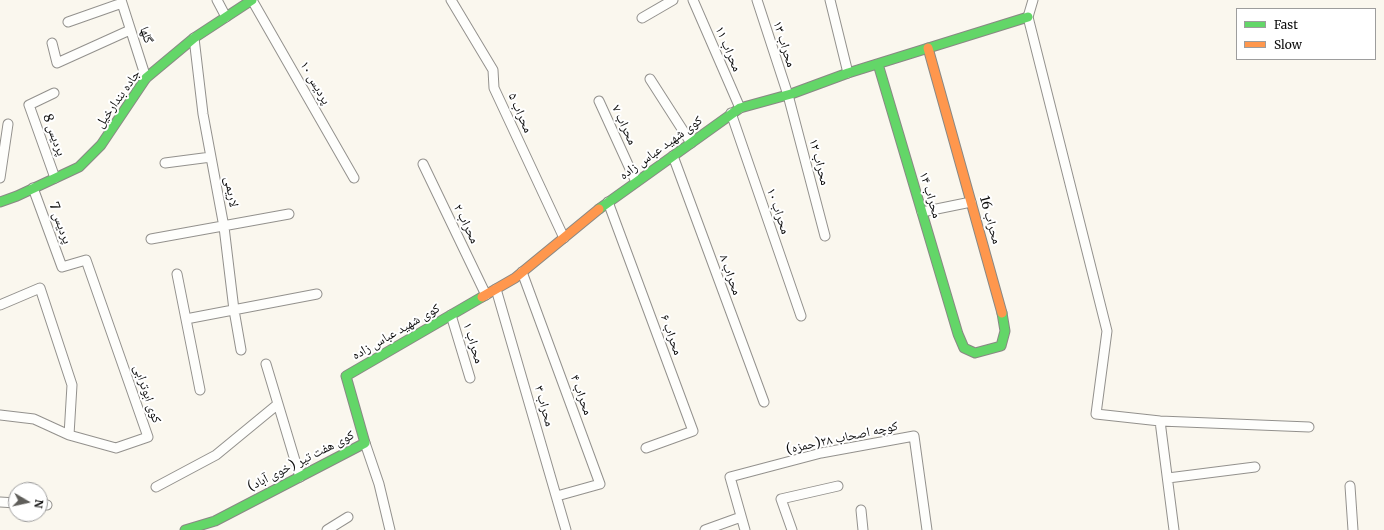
<!DOCTYPE html>
<html>
<head>
<meta charset="utf-8">
<style>
  body { margin:0 }
  #map { position:relative; width:1384px; height:530px; overflow:hidden; background:#faf7ee; font-family:Merriweather,serif }
  canvas { display:block }
  .legend { position:absolute; left:1236px; top:8px; width:140px; height:52px; box-sizing:border-box; background:#fff; border:1px solid #9d9d9d; margin:0; padding:5px 7px; list-style:none; font-size:12px; color:#0b0b0b }
  .legend li { display:flex; align-items:center; gap:8px; height:20px }
  .legend b { width:20px; border:1px solid #9d9d9d }
  .north { position:absolute; left:8px; top:482px; width:40px; height:40px; box-sizing:border-box; background:#fff; border:1px solid #9d9d9d; border-radius:50%; rotate:99deg; font-size:11px; font-weight:700; line-height:16px; text-align:center; color:#0b0b0b }
  .north::after { content:''; display:block; margin:auto; width:14px; height:18px; background:#5f5e5a; clip-path:polygon(50% 0,100% 100%,50% 72%,0 100%) }
</style>
</head>
<body>
<div id="map">
<canvas width="1384" height="530"></canvas>
<ul class="legend">
<li><b style="height:5px;background:#63d668"></b>Fast</li>
<li><b style="height:5px;background:#ff974d"></b>Slow</li>
</ul>
<div class="north">N</div>
</div>
<script>
const c = document.querySelector('canvas').getContext('2d');
c.lineJoin = 'round';
const poly = rows => new Path2D(rows.map(r => 'M' + r).join(''));
function strokePath(path, color, width, dash) { c.strokeStyle = color; c.lineWidth = width; c.lineCap = dash ? 'butt' : 'round'; c.setLineDash(dash || []); c.stroke(path); }
function write(font, color, halo, rows, align = 'center') {
  c.font = font + ' Merriweather,"Noto Naskh Arabic",serif'; c.lineWidth = 4; c.setLineDash([]); c.textBaseline = 'middle'; c.strokeStyle = halo; c.fillStyle = color; for (const [text, x, y, turn = 0] of rows) {
    c.save(); c.translate(x, y); c.rotate((+turn || 0) * Math.PI / 180); c.textAlign = isNaN(turn) ? turn : align; if (halo) c.strokeText(text, 0, 0); c.fillText(text, 0, 0); c.restore();
  }
}
const street = poly([
  [121,0,146,78],
  [217,0,226,17],
  [252,0,354,178],
  [451,0,493,70,494,88,564,238],
  [693,0,740,108],
  [757,0,788,95,825,236],
  [830,0,848,73],
  [1033,0,1028,17,1107,331,1096,414,1160,421,1309,427],
  [642,18,673,0],
  [68,22,122,3],
  [194,38,203,114,224,227,234,310,241,350],
  [52,43,57,63,130,30],
  [650,79,691,143],
  [54,93,29,105,55,178],
  [599,101,636,182],
  [731,113,801,316],
  [673,156,764,402],
  [165,163,211,157],
  [423,164,486,295],
  [0,178,8,124],
  [608,202,693,431,646,448],
  [922,212,971,202],
  [151,239,289,214],
  [522,272,600,484,557,496],
  [177,274,200,390],
  [496,289,566,530],
  [0,305,40,288,72,385,69,435],
  [451,315,470,378],
  [186,319,317,294],
  [266,364,300,477],
  [0,415,34,419,69,435,116,448,148,437,86,260,62,267,33,188],
  [1160,421,1174,530],
  [365,443,379,484,390,530],
  [1168,478,1255,467],
  [1350,486,1353,530],
  [156,487,216,455,278,404],
  [0,502,16,503],
  [40,504,47,505],
  [861,510,863,530],
  [327,530,348,517],
  [705,530,741,517],
  [745,530,730,477,821,453,914,436,927,530],
  [792,530,781,499,838,486]
]);
const fast = poly([
  [878,64,958,334,964,348,975,353,1001,346,1005,331,1002,313],
  [0,202,17,196,79,167,101,145,146,78,194,38,252,0],
  [599,209,740,108,791,94,848,73,1028,17],
  [185,530,215,521,365,443,346,376,482,297]
]);
const slow = poly([
  [928,48,1002,313],
  [482,297,515,278,599,209]
]);
strokePath(street, '#93918d', 11);
strokePath(fast, '#898884', 11);
strokePath(slow, '#898884', 11);
strokePath(street, '#fefefc', 9);
strokePath(fast, '#63d668', 9);
strokePath(slow, '#ff974d', 9);
write('13px', '#0b0b0b', '#fff', [
  ["گلها",146,35,72],
  ["محراب ۱۳",784,44,72],
  ["محراب ۱۱",728,49,67],
  ["پردیس ۱۰",315,83,60],
  ["جاده بندارخیل",118,99,-55],
  ["محراب ۵",520,113,66],
  ["محراب ۷",624,125,65],
  ["پردیس 8",54,135,70],
  ["کوی شهید عباس زاده",661,148,-36],
  ["محراب ۱۲",819,162,75],
  ["لاریمی",231,192,80],
  ["محراب ۱۴",930,195,73],
  ["محراب ۱۰",778,211,71],
  ["محراب 16",990,220,74],
  ["پردیس 7",60,223,70],
  ["محراب ۲",466,224,64],
  ["محراب ۸",730,275,70],
  ["کوی شهید عباس زاده",396,332,-30],
  ["محراب ۶",671,335,70],
  ["محراب ۱",473,343,73],
  ["کوی ابوترابی",147,394,71],
  ["محراب ۴",581,395,70],
  ["محراب ۳",544,406,74],
  ["کوچه اصحاب ۲۸(حمزه)",842,438,-12],
  ["کوی هفت تیر (خوی آباد)",301,461,-27]
]);
</script>
</body>
</html>
